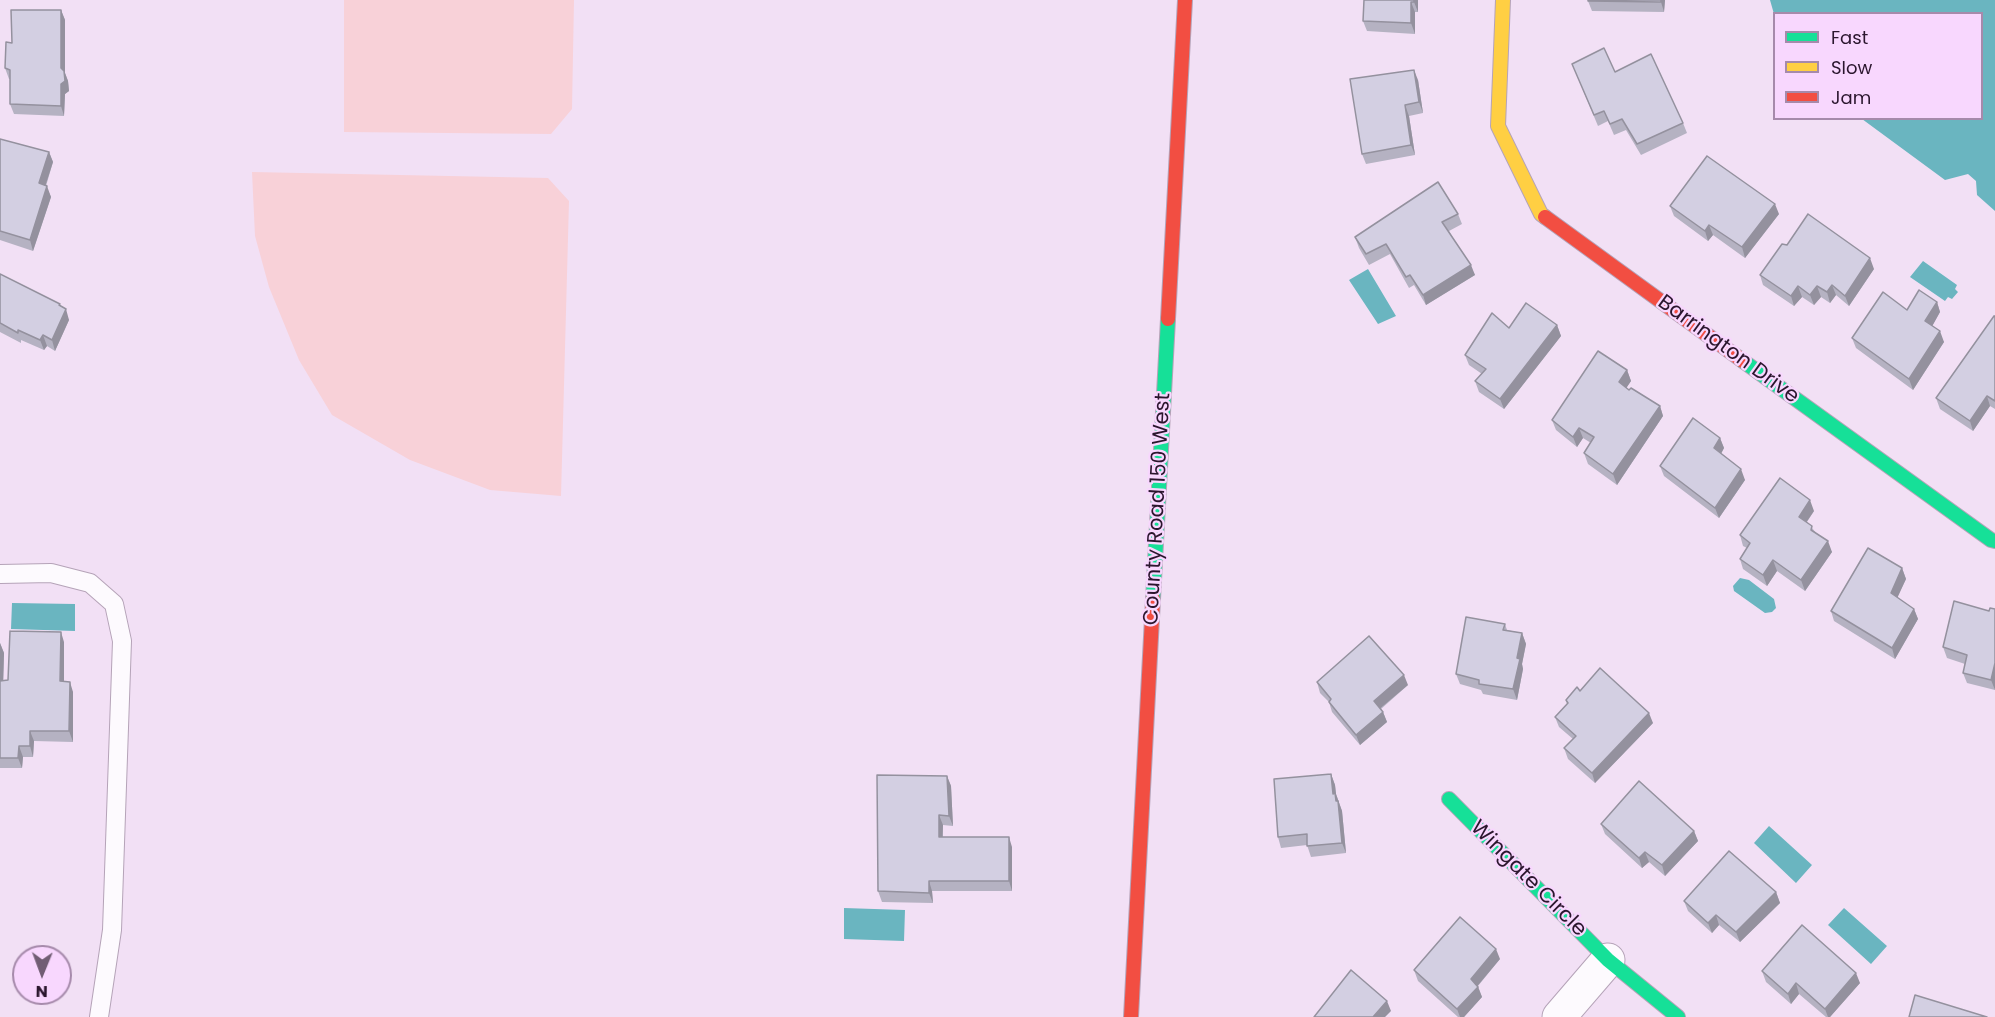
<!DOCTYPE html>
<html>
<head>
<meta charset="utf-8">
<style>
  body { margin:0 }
  #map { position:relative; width:1995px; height:1017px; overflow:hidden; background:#f2e0f5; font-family:Poppins,sans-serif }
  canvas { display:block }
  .legend { position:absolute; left:1773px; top:12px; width:210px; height:108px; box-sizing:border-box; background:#f8d7fe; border:2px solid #a68aab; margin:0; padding:8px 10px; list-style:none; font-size:18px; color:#2b162e }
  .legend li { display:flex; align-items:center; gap:12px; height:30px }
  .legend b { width:30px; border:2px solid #a68aab }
  .north { position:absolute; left:12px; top:945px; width:60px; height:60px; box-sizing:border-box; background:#f8d7fe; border:2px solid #a68aab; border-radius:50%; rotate:181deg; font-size:16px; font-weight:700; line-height:24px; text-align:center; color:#2b162e }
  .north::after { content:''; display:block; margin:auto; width:21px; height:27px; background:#715d74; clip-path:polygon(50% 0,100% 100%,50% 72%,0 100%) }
</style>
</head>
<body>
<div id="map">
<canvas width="1995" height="1017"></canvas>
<ul class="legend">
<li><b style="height:8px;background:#16e098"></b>Fast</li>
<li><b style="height:8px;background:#ffcf43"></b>Slow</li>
<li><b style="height:8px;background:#f24e42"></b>Jam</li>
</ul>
<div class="north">N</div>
</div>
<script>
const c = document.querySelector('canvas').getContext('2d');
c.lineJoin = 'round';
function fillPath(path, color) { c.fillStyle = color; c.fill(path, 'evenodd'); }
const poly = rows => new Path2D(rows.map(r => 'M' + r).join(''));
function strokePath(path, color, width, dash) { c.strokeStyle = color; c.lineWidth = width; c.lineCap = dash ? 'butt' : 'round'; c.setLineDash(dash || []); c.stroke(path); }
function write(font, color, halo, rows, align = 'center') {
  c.font = font + ' Poppins,sans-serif'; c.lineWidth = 4.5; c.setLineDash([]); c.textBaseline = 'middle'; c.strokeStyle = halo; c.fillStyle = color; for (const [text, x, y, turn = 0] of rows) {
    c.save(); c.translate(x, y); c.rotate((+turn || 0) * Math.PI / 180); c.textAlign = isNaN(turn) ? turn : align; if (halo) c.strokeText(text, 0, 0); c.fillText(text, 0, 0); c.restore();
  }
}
fillPath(poly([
  [344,0,574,0,572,109,551,134,344,132],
  [252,172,548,178,569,201,561,496,490,490,410,460,332,415,299,360,269,287,255,236]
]), '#f8d1d8');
fillPath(poly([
  [1770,0,1995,0,1995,211,1977,195,1976,181,1968,174,1945,180,1862,119,1982,118,1982,14,1774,14],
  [1923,261,1957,285,1955,289,1958,292,1952,299,1948,297,1945,301,1910,277],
  [1368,269,1396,316,1378,324,1349,280],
  [1740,578,1749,580,1774,599,1776,608,1772,612,1765,613,1734,591,1733,586],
  [12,603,75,604,75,631,11,629],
  [1769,826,1812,865,1796,883,1754,843],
  [844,908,905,910,904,941,844,939],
  [1844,908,1887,946,1871,964,1828,925]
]), '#6ab5c0');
const lane = poly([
  [0,574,51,573,90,583,114,604,122,641,112,930,99,1017]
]);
const street = poly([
  [1559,1017,1608,960]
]);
const fast = poly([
  [1743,361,1991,540,1995,541],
  [1153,599,1168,319],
  [1449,799,1608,960,1678,1017]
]);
const slow = poly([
  [1503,0,1498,126,1541,214,1545,217]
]);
const jam = poly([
  [1545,217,1743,361],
  [1168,319,1185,0],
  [1131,1017,1153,599]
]);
strokePath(lane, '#b5a3b8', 20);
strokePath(street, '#b5a3b8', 35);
strokePath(fast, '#b5a3b8', 16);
strokePath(slow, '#b5a3b8', 16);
strokePath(jam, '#b5a3b8', 16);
strokePath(lane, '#fdfafe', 18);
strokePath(street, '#fdfafe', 33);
strokePath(fast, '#16e098', 14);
strokePath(slow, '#ffcf43', 14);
strokePath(jam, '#f24e42', 14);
fillPath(poly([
  [1364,0,1418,0,1418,12,1415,12,1415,34,1367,31,1363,21],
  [1665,0,1664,12,1592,11,1588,1],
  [61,10,65,20,65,73,68,81,69,91,65,94,64,116,14,114,10,104,10,79,9,79,5,68,12,43],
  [1572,64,1615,72,1683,123,1687,133,1641,155,1626,130,1614,135,1608,121,1598,126],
  [1418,80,1423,113,1409,116,1415,155,1366,164,1362,154],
  [0,139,49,152,53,162,46,186,51,197,33,251,0,240],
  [1670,206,1779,214,1745,258,1713,235,1708,241,1674,216],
  [1458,214,1462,224,1449,231,1475,275,1426,305,1414,285,1409,288,1390,254,1369,265,1359,248,1355,237],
  [1874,269,1849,306,1836,295,1830,303,1821,297,1814,305,1802,297,1794,306,1763,285,1760,275],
  [0,274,61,306,69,320,55,351,47,346,44,350,21,340,21,343,0,332],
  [1937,302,1940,312,1932,326,1944,342,1913,390,1856,348,1852,338,1907,310],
  [1995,316,1995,409,1990,406,1973,431,1940,409,1936,398],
  [1557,325,1561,336,1504,409,1479,392,1475,381,1482,374,1469,365,1465,355],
  [1627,370,1631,381,1626,388,1660,406,1663,416,1617,485,1588,464,1584,453,1591,443,1583,438,1577,447,1556,430,1552,420],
  [1720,438,1724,448,1721,454,1745,480,1719,518,1664,476,1660,466],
  [1814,511,1807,522,1832,552,1805,591,1777,571,1767,586,1743,569,1740,559,1747,548,1743,546,1740,535],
  [1902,568,1906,579,1897,597,1914,609,1918,619,1895,659,1834,621,1831,611],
  [1989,611,1995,690,1967,683,1963,673,1965,664,1947,658,1943,647],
  [1505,624,1507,630,1522,633,1526,644,1522,664,1523,669,1517,700,1483,694,1481,690,1460,684,1456,674],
  [64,642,64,681,73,692,73,742,34,741,33,757,23,757,22,768,0,768,0,643,4,653,3,681,8,680],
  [1317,682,1408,685,1381,709,1383,712,1387,722,1360,745,1332,712,1329,702,1320,693],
  [1580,691,1653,723,1595,783,1568,759,1564,748,1573,739,1559,727,1555,717,1567,704,1566,700],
  [1331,774,1335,785,1336,794,1342,811,1346,853,1311,857,1307,845,1281,848,1278,837],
  [947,776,951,786,953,826,943,825,943,837,1012,847,1012,891,932,891,933,903,882,902,878,891],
  [1601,824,1694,831,1698,841,1665,876,1649,862,1642,868,1605,834],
  [1776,892,1780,903,1740,942,1719,925,1712,933,1688,911,1684,901],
  [1500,959,1478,986,1482,997,1464,1017,1458,1017,1418,981,1414,970],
  [1762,971,1860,983,1830,1017,1826,1017,1799,994,1791,1004,1766,982]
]), '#b5b2c2');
fillPath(poly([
  [1414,0,1418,0,1418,12,1414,2],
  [1661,0,1665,0,1664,12,1661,2],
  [1411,2,1415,12,1415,34,1411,23],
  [61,10,65,20,65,73,68,81,69,91,65,94,64,116,61,106],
  [1414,70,1418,80,1423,113,1419,102],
  [1405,105,1409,116,1415,155,1411,145],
  [49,152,53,162,43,193,39,183],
  [47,186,51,197,33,251,30,240],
  [1775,204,1779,214,1745,258,1742,247],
  [1709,225,1713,235,1708,241,1705,231],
  [1870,258,1874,269,1849,306,1845,296],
  [1471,265,1475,275,1426,305,1423,295],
  [1832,285,1836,295,1830,303,1827,292],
  [1798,286,1802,297,1794,306,1791,296],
  [1817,286,1821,297,1814,305,1810,295],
  [1937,302,1940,312,1929,332,1925,321],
  [66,309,69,320,55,351,52,340],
  [1557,325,1561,336,1504,409,1500,399],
  [1940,331,1944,342,1913,390,1909,379],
  [43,335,47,346,44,350,40,340],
  [1627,370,1631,381,1623,393,1619,382],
  [1987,396,1990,406,1973,431,1970,421],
  [1660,406,1663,416,1617,485,1613,474],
  [1579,428,1583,438,1577,447,1573,437],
  [1720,438,1724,448,1718,459,1714,448],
  [1741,469,1745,480,1719,518,1715,508],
  [1810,500,1814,511,1803,527,1799,517],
  [1828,541,1832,552,1805,591,1801,580],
  [1773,560,1777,571,1767,586,1763,575],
  [1902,568,1906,579,1895,603,1891,593],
  [1914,609,1918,619,1895,659,1892,648],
  [61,632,64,642,64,692,60,681],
  [1522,633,1526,644,1522,664,1523,669,1517,700,1513,689,1517,658],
  [0,643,4,653,3,691,0,683],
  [1995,663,1995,690,1991,680],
  [1404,675,1408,685,1377,711,1374,701],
  [70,682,73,692,73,742,69,731],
  [1383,712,1387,722,1360,745,1356,735],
  [1649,713,1653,723,1595,783,1592,773],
  [30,731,34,741,33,757,30,746],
  [19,746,23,757,22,768,18,758],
  [1331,774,1335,785,1336,794,1342,811,1346,853,1342,843,1333,794],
  [947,776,951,786,953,826,949,816],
  [939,815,943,825,942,847,939,837],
  [1694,831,1698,841,1665,876,1662,865],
  [1009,837,1012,847,1012,891,1009,881],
  [1645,852,1649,862,1642,868,1639,858],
  [929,881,932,891,933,903,929,893],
  [1776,892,1780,903,1740,942,1736,932],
  [1716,915,1719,925,1712,933,1708,923],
  [1496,949,1500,959,1474,990,1471,979],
  [1856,973,1860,983,1830,1017,1828,1017,1825,1009],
  [1796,983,1799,994,1791,1004,1788,994],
  [1478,987,1482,997,1464,1017,1460,1017,1457,1009],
  [1387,1001,1391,1011,1385,1017,1373,1017]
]), '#94919e');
const building = poly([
  [1364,0,1414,0,1414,2,1411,2,1411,23,1363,21,1364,0],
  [1588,0,1661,0,1661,2,1588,1,1588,0],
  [11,10,61,10,61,68,64,71,65,81,61,84,61,106,10,104,10,70,5,68,6,42,12,43,11,10],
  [1604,48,1615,72,1651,54,1683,123,1637,144,1622,119,1610,124,1604,111,1594,115,1572,64,1604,48],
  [1414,70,1419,102,1405,105,1411,145,1362,154,1350,79,1414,70],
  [0,139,49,152,39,183,47,186,30,240,0,231,0,139],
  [1707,156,1775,204,1742,247,1709,225,1705,231,1670,206,1707,156],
  [1438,182,1458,214,1442,222,1471,265,1423,295,1410,275,1406,277,1386,244,1366,254,1355,237,1438,182],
  [1808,214,1870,258,1845,296,1832,285,1827,292,1817,286,1810,295,1798,286,1791,296,1760,275,1782,244,1787,245,1808,214],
  [0,274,60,304,59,305,66,309,52,340,43,335,40,340,18,330,18,333,0,323,0,274],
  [1919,290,1937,302,1925,321,1940,331,1909,379,1852,338,1883,292,1907,310,1919,290],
  [1526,303,1557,325,1500,399,1475,381,1486,369,1465,355,1492,313,1509,328,1526,303],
  [1994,316,1995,316,1995,401,1987,396,1970,421,1936,398,1994,316],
  [1598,351,1627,370,1619,382,1629,390,1631,388,1660,406,1613,474,1584,453,1594,437,1579,428,1573,437,1552,420,1598,351],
  [1693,418,1720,438,1714,448,1741,469,1715,508,1660,466,1693,418],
  [1780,478,1810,500,1799,517,1812,526,1811,530,1828,541,1801,580,1773,560,1763,575,1740,559,1750,543,1740,535,1780,478],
  [1868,548,1902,568,1891,593,1914,609,1892,648,1831,611,1868,548],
  [1954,601,1989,611,1990,608,1995,609,1995,663,1991,680,1963,673,1967,655,1943,647,1954,601],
  [1466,617,1505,624,1503,630,1522,633,1517,658,1520,659,1513,689,1479,684,1479,680,1456,674,1466,617],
  [10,631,61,632,60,681,70,682,69,731,30,731,30,746,19,746,18,758,0,758,0,681,8,680,10,631],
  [1369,636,1404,675,1374,701,1383,712,1356,735,1329,702,1331,699,1317,682,1369,636],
  [1600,668,1649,713,1592,773,1564,748,1576,736,1555,717,1568,703,1566,700,1577,687,1580,691,1600,668],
  [1331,774,1333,794,1335,793,1336,801,1338,801,1342,843,1307,846,1307,834,1278,837,1274,779,1331,774],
  [877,775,947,776,949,816,939,815,939,837,1009,837,1009,881,929,881,929,893,878,891,877,775],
  [1639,781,1694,831,1662,865,1645,852,1639,858,1601,824,1639,781],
  [1729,851,1776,892,1736,932,1716,915,1708,923,1684,901,1729,851],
  [1460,917,1496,949,1471,979,1478,987,1457,1009,1414,970,1460,917],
  [1802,925,1856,973,1825,1009,1796,983,1788,994,1762,971,1802,925],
  [1351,970,1387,1001,1373,1017,1314,1017,1351,970],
  [1915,995,1987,1017,1909,1017,1915,995]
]);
fillPath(building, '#d3cfe2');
strokePath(building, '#94919e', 1.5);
write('21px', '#2b162e', '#f8d7fe', [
  ["Barrington Drive",1728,350,36],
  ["County Road 150 West",1158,509,-87],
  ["Wingate Circle",1528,879,45]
]);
</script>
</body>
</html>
